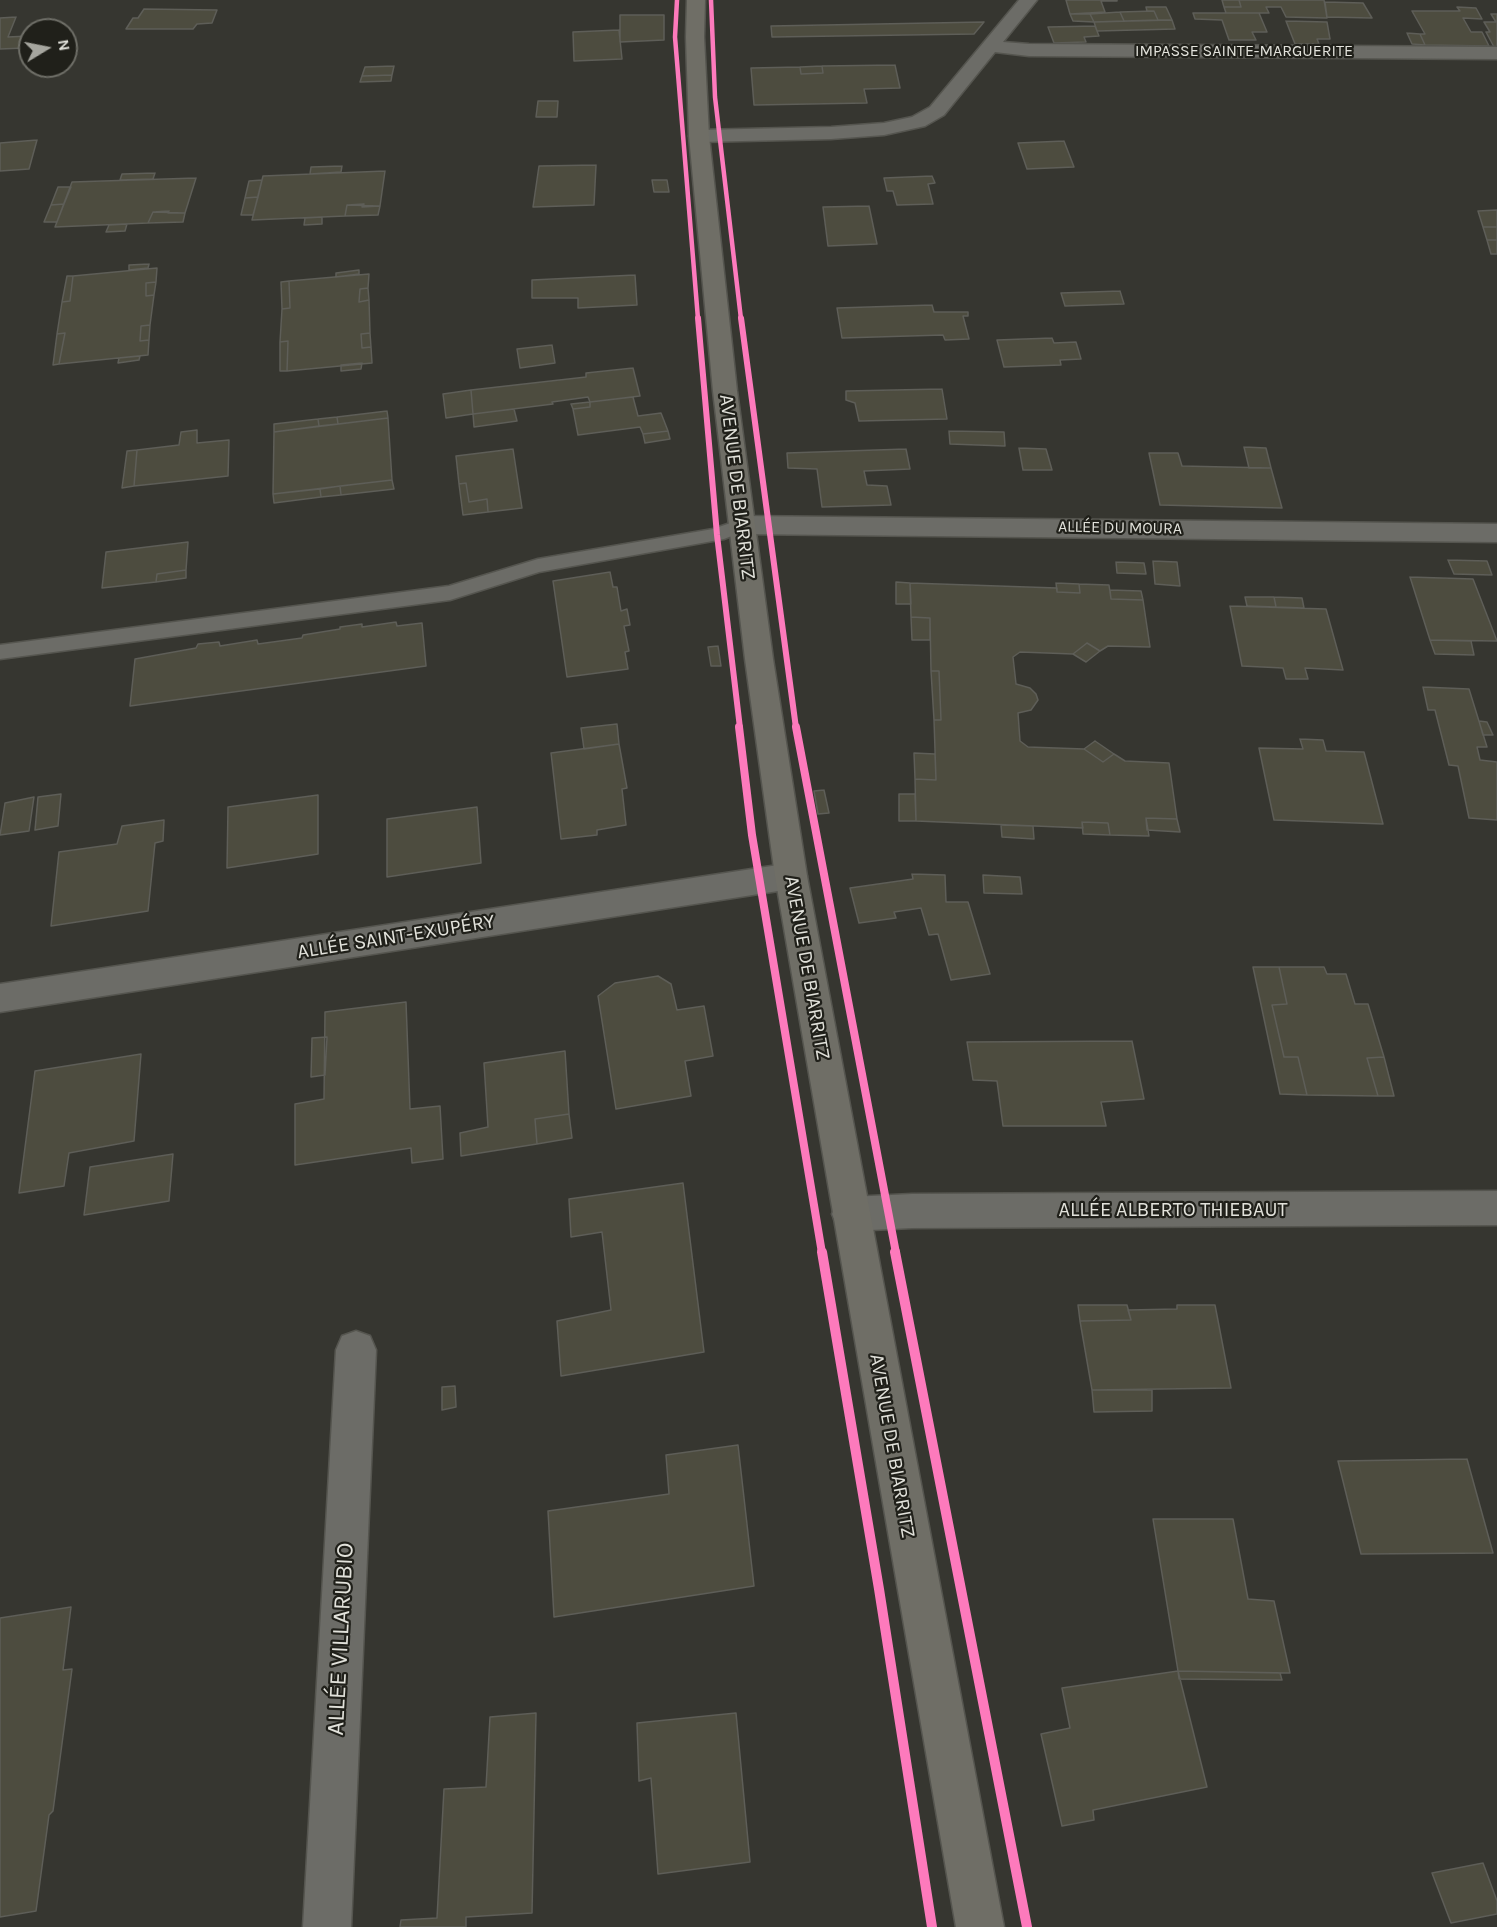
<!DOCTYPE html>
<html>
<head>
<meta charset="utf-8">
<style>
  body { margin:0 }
  #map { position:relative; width:1497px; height:1927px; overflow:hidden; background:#363630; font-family:Karla,sans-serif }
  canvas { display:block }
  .north { position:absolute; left:18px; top:18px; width:60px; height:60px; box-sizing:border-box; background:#20201a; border:2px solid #6e6e67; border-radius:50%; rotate:80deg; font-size:16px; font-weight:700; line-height:24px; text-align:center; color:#e2e2db }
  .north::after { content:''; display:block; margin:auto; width:21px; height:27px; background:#a6a69f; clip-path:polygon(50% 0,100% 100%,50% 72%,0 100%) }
</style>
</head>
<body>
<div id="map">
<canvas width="1497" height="1927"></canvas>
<div class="north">N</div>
</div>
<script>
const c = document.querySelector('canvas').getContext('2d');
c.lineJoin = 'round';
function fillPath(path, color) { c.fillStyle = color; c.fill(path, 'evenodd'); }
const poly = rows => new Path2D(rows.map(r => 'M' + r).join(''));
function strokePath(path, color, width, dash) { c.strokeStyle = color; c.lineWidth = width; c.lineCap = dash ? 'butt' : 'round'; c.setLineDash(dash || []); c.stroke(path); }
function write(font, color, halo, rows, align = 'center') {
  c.font = font + ' Karla,sans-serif'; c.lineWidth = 4.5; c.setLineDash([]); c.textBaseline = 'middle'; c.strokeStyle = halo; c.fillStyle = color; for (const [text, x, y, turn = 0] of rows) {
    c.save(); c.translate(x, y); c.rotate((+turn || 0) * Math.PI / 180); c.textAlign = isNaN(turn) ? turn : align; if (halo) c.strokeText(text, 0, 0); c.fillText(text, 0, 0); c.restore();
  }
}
const building = poly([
  [1066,0,1117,0,1117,1,1101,1,1105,12,1070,14,1066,0],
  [1222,0,1239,0,1241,7,1224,7,1222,0],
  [1239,0,1324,0,1327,18,1286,17,1281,7,1266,7,1269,13,1226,13,1224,7,1241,7,1239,0],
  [1325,2,1363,3,1372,18,1327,17,1325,2],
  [1146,7,1166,7,1172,20,1158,20,1154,11,1147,11,1146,7],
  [1457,7,1476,8,1482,19,1463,18,1471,32,1482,32,1489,46,1425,45,1420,34,1425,34,1412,11,1460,11,1457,7],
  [144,9,217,10,212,23,197,24,193,29,126,29,133,18,138,18,144,9],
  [1154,11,1158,20,1124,21,1120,12,1154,11],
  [1120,12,1124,21,1094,22,1090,14,1120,12],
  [1193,13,1259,13,1267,32,1252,32,1256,40,1229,40,1222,20,1195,19,1193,13],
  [1070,14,1090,14,1094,22,1073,21,1070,14],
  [1491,14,1497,14,1497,47,1494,47,1486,32,1490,32,1484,22,1496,22,1491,14],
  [620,15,664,15,664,40,620,42,620,15],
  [16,17,8,37,29,36,25,48,0,49,0,18,16,17],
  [1172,20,1175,29,1097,31,1094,22,1172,20],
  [1286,21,1327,22,1330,39,1317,39,1319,44,1295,44,1286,21],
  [984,22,974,34,772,37,771,26,984,22],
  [1095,26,1099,36,1084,37,1086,42,1054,43,1048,27,1095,26],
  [619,30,622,59,574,61,573,32,619,30],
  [1407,33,1420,34,1425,45,1412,44,1407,33],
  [895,65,900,88,864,89,867,103,754,105,751,68,800,67,801,74,823,73,822,66,895,65],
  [394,66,392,75,362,76,365,67,394,66],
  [822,66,823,73,801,74,800,67,822,66],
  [392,75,391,81,360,82,362,76,392,75],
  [538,101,558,101,557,117,536,117,538,101],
  [37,140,29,169,0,171,0,143,37,140],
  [1064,141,1074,167,1027,169,1018,143,1064,141],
  [596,165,594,205,533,207,539,166,596,165],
  [342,166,341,172,310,174,311,167,342,166],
  [385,171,380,206,347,205,345,216,252,220,263,176,385,171],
  [155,173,153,179,120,180,122,174,155,173],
  [932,176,935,183,928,184,933,204,897,205,893,191,887,191,884,178,932,176],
  [196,178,185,213,153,212,148,223,55,227,72,182,196,178],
  [262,180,258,197,245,198,249,181,262,180],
  [652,180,667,180,669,192,654,192,652,180],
  [58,187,71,187,64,204,51,205,58,187],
  [258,197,253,215,241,215,245,198,258,197],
  [64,204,57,222,44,222,51,205,64,204],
  [364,204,362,207,380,206,378,215,345,216,347,205,364,204],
  [869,206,877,244,828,246,823,207,869,206],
  [1497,210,1497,227,1483,227,1478,211,1497,210],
  [169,211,168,213,185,213,183,222,148,223,153,212,169,211],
  [322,217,322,224,304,225,305,218,322,217],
  [127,224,125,231,106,232,109,225,127,224],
  [1483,227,1497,227,1497,240,1487,240,1483,227],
  [1487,240,1497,240,1497,254,1491,254,1487,240],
  [149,264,148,268,129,270,129,265,149,264],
  [157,268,156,282,146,283,146,296,154,295,150,325,141,326,140,341,149,340,148,355,59,364,65,333,57,334,62,302,70,301,73,276,157,268],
  [359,270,359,274,336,277,336,273,359,270],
  [369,274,368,288,360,289,359,302,369,300,370,333,361,334,362,348,371,347,372,363,287,371,288,341,280,342,282,309,290,308,289,281,369,274],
  [635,275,637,305,578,308,578,298,532,298,532,280,635,275],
  [67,276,73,276,70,301,62,302,67,276],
  [289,281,290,308,282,309,281,282,289,281],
  [156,282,154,295,146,296,146,283,156,282],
  [368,288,369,300,359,302,360,289,368,288],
  [1120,291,1124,304,1065,306,1061,293,1120,291],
  [932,305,934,312,968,312,968,316,963,316,969,339,945,340,943,335,842,338,837,308,932,305],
  [150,325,149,340,140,341,141,326,150,325],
  [65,333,59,364,53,365,57,334,65,333],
  [370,333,371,347,362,348,361,334,370,333],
  [1052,338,1054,343,1076,342,1081,359,1060,360,1061,365,1004,367,997,340,1052,338],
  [288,341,287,371,280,371,280,342,288,341],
  [552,345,555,363,520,368,517,349,552,345],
  [140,356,139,360,118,363,119,358,140,356],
  [362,363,361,369,341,371,341,365,362,363],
  [633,368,640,396,590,402,588,397,552,402,553,404,473,414,471,390,586,377,586,373,633,368],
  [942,389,947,419,859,421,855,403,846,400,846,391,942,389],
  [471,390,473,414,446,418,443,394,471,390],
  [633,397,638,416,661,413,668,431,643,434,640,427,578,435,573,409,590,407,590,402,633,397],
  [590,402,590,407,573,409,571,404,590,402],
  [514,409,517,421,474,427,473,414,514,409],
  [387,411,388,418,338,424,337,417,387,411],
  [337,417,338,424,319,426,318,419,337,417],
  [388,418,392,480,273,494,274,432,388,418],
  [318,419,319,426,274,432,274,424,318,419],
  [197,430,197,443,229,440,228,476,134,486,137,450,179,445,181,432,197,430],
  [668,431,670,439,645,443,643,434,668,431],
  [949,431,1004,432,1005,446,950,444,949,431],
  [1244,447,1266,448,1271,468,1249,468,1244,447],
  [1019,448,1046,449,1052,470,1023,470,1019,448],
  [513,449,522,508,488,512,487,499,469,502,466,483,459,484,456,456,513,449],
  [906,449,910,469,864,471,867,485,887,486,891,505,822,507,817,469,788,468,787,453,906,449],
  [137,450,134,486,122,488,127,451,137,450],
  [1149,453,1178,453,1182,466,1271,468,1282,508,1160,505,1149,453],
  [392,480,394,489,341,495,340,486,392,480],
  [466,483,469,502,487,499,488,512,463,515,459,484,466,483],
  [340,486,341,495,321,497,320,489,340,486],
  [320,489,321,497,274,503,273,494,320,489],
  [188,542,186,570,157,574,156,582,102,588,106,552,188,542],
  [1448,560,1487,561,1492,575,1454,574,1448,560],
  [1153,561,1177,562,1180,586,1155,584,1153,561],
  [1116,562,1144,563,1146,574,1117,573,1116,562],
  [186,570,186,578,156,582,157,574,186,570],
  [610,572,613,587,617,587,621,611,627,609,630,625,624,626,629,651,625,652,628,669,567,677,553,581,610,572],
  [1410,577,1473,579,1497,641,1430,640,1410,577],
  [896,582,910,583,911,604,896,604,896,582],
  [910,583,1057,588,1057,592,1080,593,1079,584,1109,585,1111,599,1143,600,1150,647,1108,646,1100,651,1087,643,1073,654,1020,652,1013,657,1016,684,1030,688,1036,694,1038,700,1031,710,1018,713,1020,741,1028,747,1084,749,1103,762,1114,754,1125,761,1169,763,1177,819,1146,818,1149,836,1110,835,1108,823,1082,822,1083,828,916,821,915,779,936,780,934,720,941,720,939,671,931,671,930,618,911,617,910,583],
  [1056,583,1079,584,1080,593,1057,592,1056,583],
  [1110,590,1141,591,1143,600,1111,599,1110,590],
  [1245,597,1274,597,1276,607,1247,606,1245,597],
  [1274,597,1302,598,1304,608,1276,607,1274,597],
  [1230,606,1326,609,1343,670,1305,668,1308,679,1286,679,1283,668,1242,666,1230,606],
  [911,617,930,618,930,640,912,640,911,617],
  [396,622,397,626,422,623,426,666,130,706,135,659,196,648,198,644,219,642,220,646,257,640,258,644,302,638,303,635,340,629,340,627,362,624,362,627,396,622],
  [1430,640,1471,641,1474,655,1435,654,1430,640],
  [1087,643,1100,651,1086,662,1073,654,1087,643],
  [718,646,721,666,711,666,708,647,718,646],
  [931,671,939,671,941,720,934,720,931,671],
  [1423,687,1469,689,1487,747,1477,747,1480,760,1497,762,1497,820,1469,818,1458,766,1449,765,1435,710,1428,710,1423,687],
  [1479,721,1487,722,1493,735,1483,735,1479,721],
  [617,724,619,744,584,749,581,728,617,724],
  [1300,739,1323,740,1326,751,1364,752,1383,824,1274,820,1259,748,1303,749,1300,739],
  [1095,741,1114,754,1103,762,1084,749,1095,741],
  [619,744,627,788,622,789,626,825,597,830,597,835,561,839,551,753,619,744],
  [914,753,935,754,936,780,915,779,914,753],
  [824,790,829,813,818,814,814,791,824,790],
  [61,794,58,826,35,830,38,797,61,794],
  [899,794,915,794,916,821,899,821,899,794],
  [318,795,318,854,227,868,228,807,318,795],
  [34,797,29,831,0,835,5,803,34,797],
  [477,807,481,863,387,877,387,819,477,807],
  [1146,818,1177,819,1180,832,1147,830,1146,818],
  [164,820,163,841,155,843,148,911,51,926,59,852,117,844,122,826,164,820],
  [1082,822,1108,823,1110,835,1083,834,1082,822],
  [1001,825,1033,826,1034,839,1002,837,1001,825],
  [912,874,945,875,946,902,968,902,990,974,951,980,938,934,929,935,921,908,894,912,896,918,859,923,850,888,913,879,912,874],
  [983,875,1020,877,1022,894,984,893,983,875],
  [1253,967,1279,967,1287,1004,1272,1005,1284,1057,1298,1057,1307,1095,1280,1094,1253,967],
  [1279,967,1324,967,1327,974,1346,974,1355,1004,1368,1004,1384,1057,1367,1058,1378,1096,1307,1095,1298,1057,1284,1057,1272,1005,1287,1004,1279,967],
  [658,976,671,984,677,1010,704,1006,713,1056,685,1061,691,1096,616,1109,598,996,615,983,658,976],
  [406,1002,410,1109,440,1106,443,1159,412,1163,411,1148,295,1165,295,1104,324,1099,325,1012,406,1002],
  [327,1037,325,1075,311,1077,312,1038,327,1037],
  [1132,1041,1144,1099,1101,1102,1106,1126,1003,1126,997,1081,973,1080,967,1042,1132,1041],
  [565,1051,569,1114,535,1119,537,1144,461,1156,460,1133,488,1127,484,1063,565,1051],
  [141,1054,134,1141,69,1153,64,1186,19,1193,35,1071,141,1054],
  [1384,1057,1394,1096,1378,1096,1367,1058,1384,1057],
  [569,1114,572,1138,537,1144,535,1119,569,1114],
  [173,1154,169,1201,84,1215,90,1167,173,1154],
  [683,1183,704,1352,561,1376,557,1321,611,1310,602,1232,571,1237,569,1199,683,1183],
  [1078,1305,1127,1305,1131,1320,1080,1321,1078,1305],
  [1177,1305,1215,1305,1231,1388,1092,1390,1080,1321,1131,1320,1128,1310,1177,1309,1177,1305],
  [455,1386,456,1407,442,1410,442,1387,455,1386],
  [1092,1390,1152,1390,1152,1411,1094,1412,1092,1390],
  [738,1445,754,1586,554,1617,548,1511,669,1494,666,1455,738,1445],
  [1467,1459,1493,1553,1361,1554,1338,1461,1467,1459],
  [1153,1519,1233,1519,1248,1599,1274,1601,1290,1673,1178,1671,1153,1519],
  [71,1607,63,1670,72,1669,53,1811,49,1815,36,1911,0,1917,0,1618,71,1607],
  [1178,1671,1280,1673,1282,1680,1179,1679,1178,1671],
  [1178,1671,1207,1787,1093,1810,1094,1820,1062,1826,1041,1734,1070,1728,1062,1688,1178,1671],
  [536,1713,532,1913,466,1917,466,1927,400,1927,401,1920,437,1918,444,1789,486,1787,490,1717,536,1713],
  [736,1713,750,1862,658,1874,651,1778,639,1781,637,1723,736,1713],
  [1483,1863,1497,1901,1497,1914,1451,1923,1432,1873,1483,1863]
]);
fillPath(building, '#4d4c3f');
strokePath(building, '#5e5e58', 1.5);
const lane = poly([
  [742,519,749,521,751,525,749,529,724,539,539,572,450,600,0,659,0,645,449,586,538,559,713,529,742,519]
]);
const street = poly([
  [1019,0,1037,0,1003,42,1029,44,1497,47,1497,59,1029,56,995,52,944,115,925,126,884,135,831,139,699,142,692,140,689,136,692,132,699,130,831,127,884,123,912,117,930,107,1019,0],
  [742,516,1497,524,1497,542,742,534,733,531,729,525,733,519,742,516],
  [791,863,802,867,807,876,802,885,791,889,0,1012,0,984,791,863],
  [1497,1191,1497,1225,912,1228,850,1231,837,1226,832,1214,837,1202,850,1197,912,1194,1497,1191],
  [356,1331,370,1336,376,1350,351,1927,303,1927,336,1350,342,1336,356,1331]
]);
const secondary = poly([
  [687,0,705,0,704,37,709,136,737,391,773,659,807,876,1004,1927,956,1927,775,876,745,659,713,391,689,136,686,37,687,0]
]);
strokePath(lane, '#55554f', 3);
strokePath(street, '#55554f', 3);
strokePath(secondary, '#55554f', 3);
fillPath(lane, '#6c6c67');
fillPath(street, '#6c6c67');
fillPath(secondary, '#6f6e66');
strokePath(poly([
  [677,0,675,37,698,319],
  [711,0,715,97,741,319]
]), '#fd7abc', 4.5);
strokePath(poly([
  [698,318,717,535,740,728],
  [741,318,796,728]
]), '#fd7abc', 6);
strokePath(poly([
  [739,727,752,835,822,1253],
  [796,727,896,1253]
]), '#fd7abc', 8);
strokePath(poly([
  [822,1252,879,1589,932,1927],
  [895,1252,1027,1927]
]), '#fd7abc', 10);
write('16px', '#e2e2db', '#20201a', [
  ["IMPASSE SAINTE-MARGUERITE",1244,51],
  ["ALLÉE DU MOURA",1120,528,1]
]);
write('20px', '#e2e2db', '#20201a', [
  ["AVENUE DE BIARRITZ",737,487,83],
  ["ALLÉE SAINT-EXUPÉRY",396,937,-9],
  ["AVENUE DE BIARRITZ",807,968,80],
  ["ALLÉE ALBERTO THIEBAUT",1173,1210],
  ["AVENUE DE BIARRITZ",892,1446,80]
]);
write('24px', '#e2e2db', '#20201a', [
  ["ALLÉE VILLARUBIO",341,1639,-87]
]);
</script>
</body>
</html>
